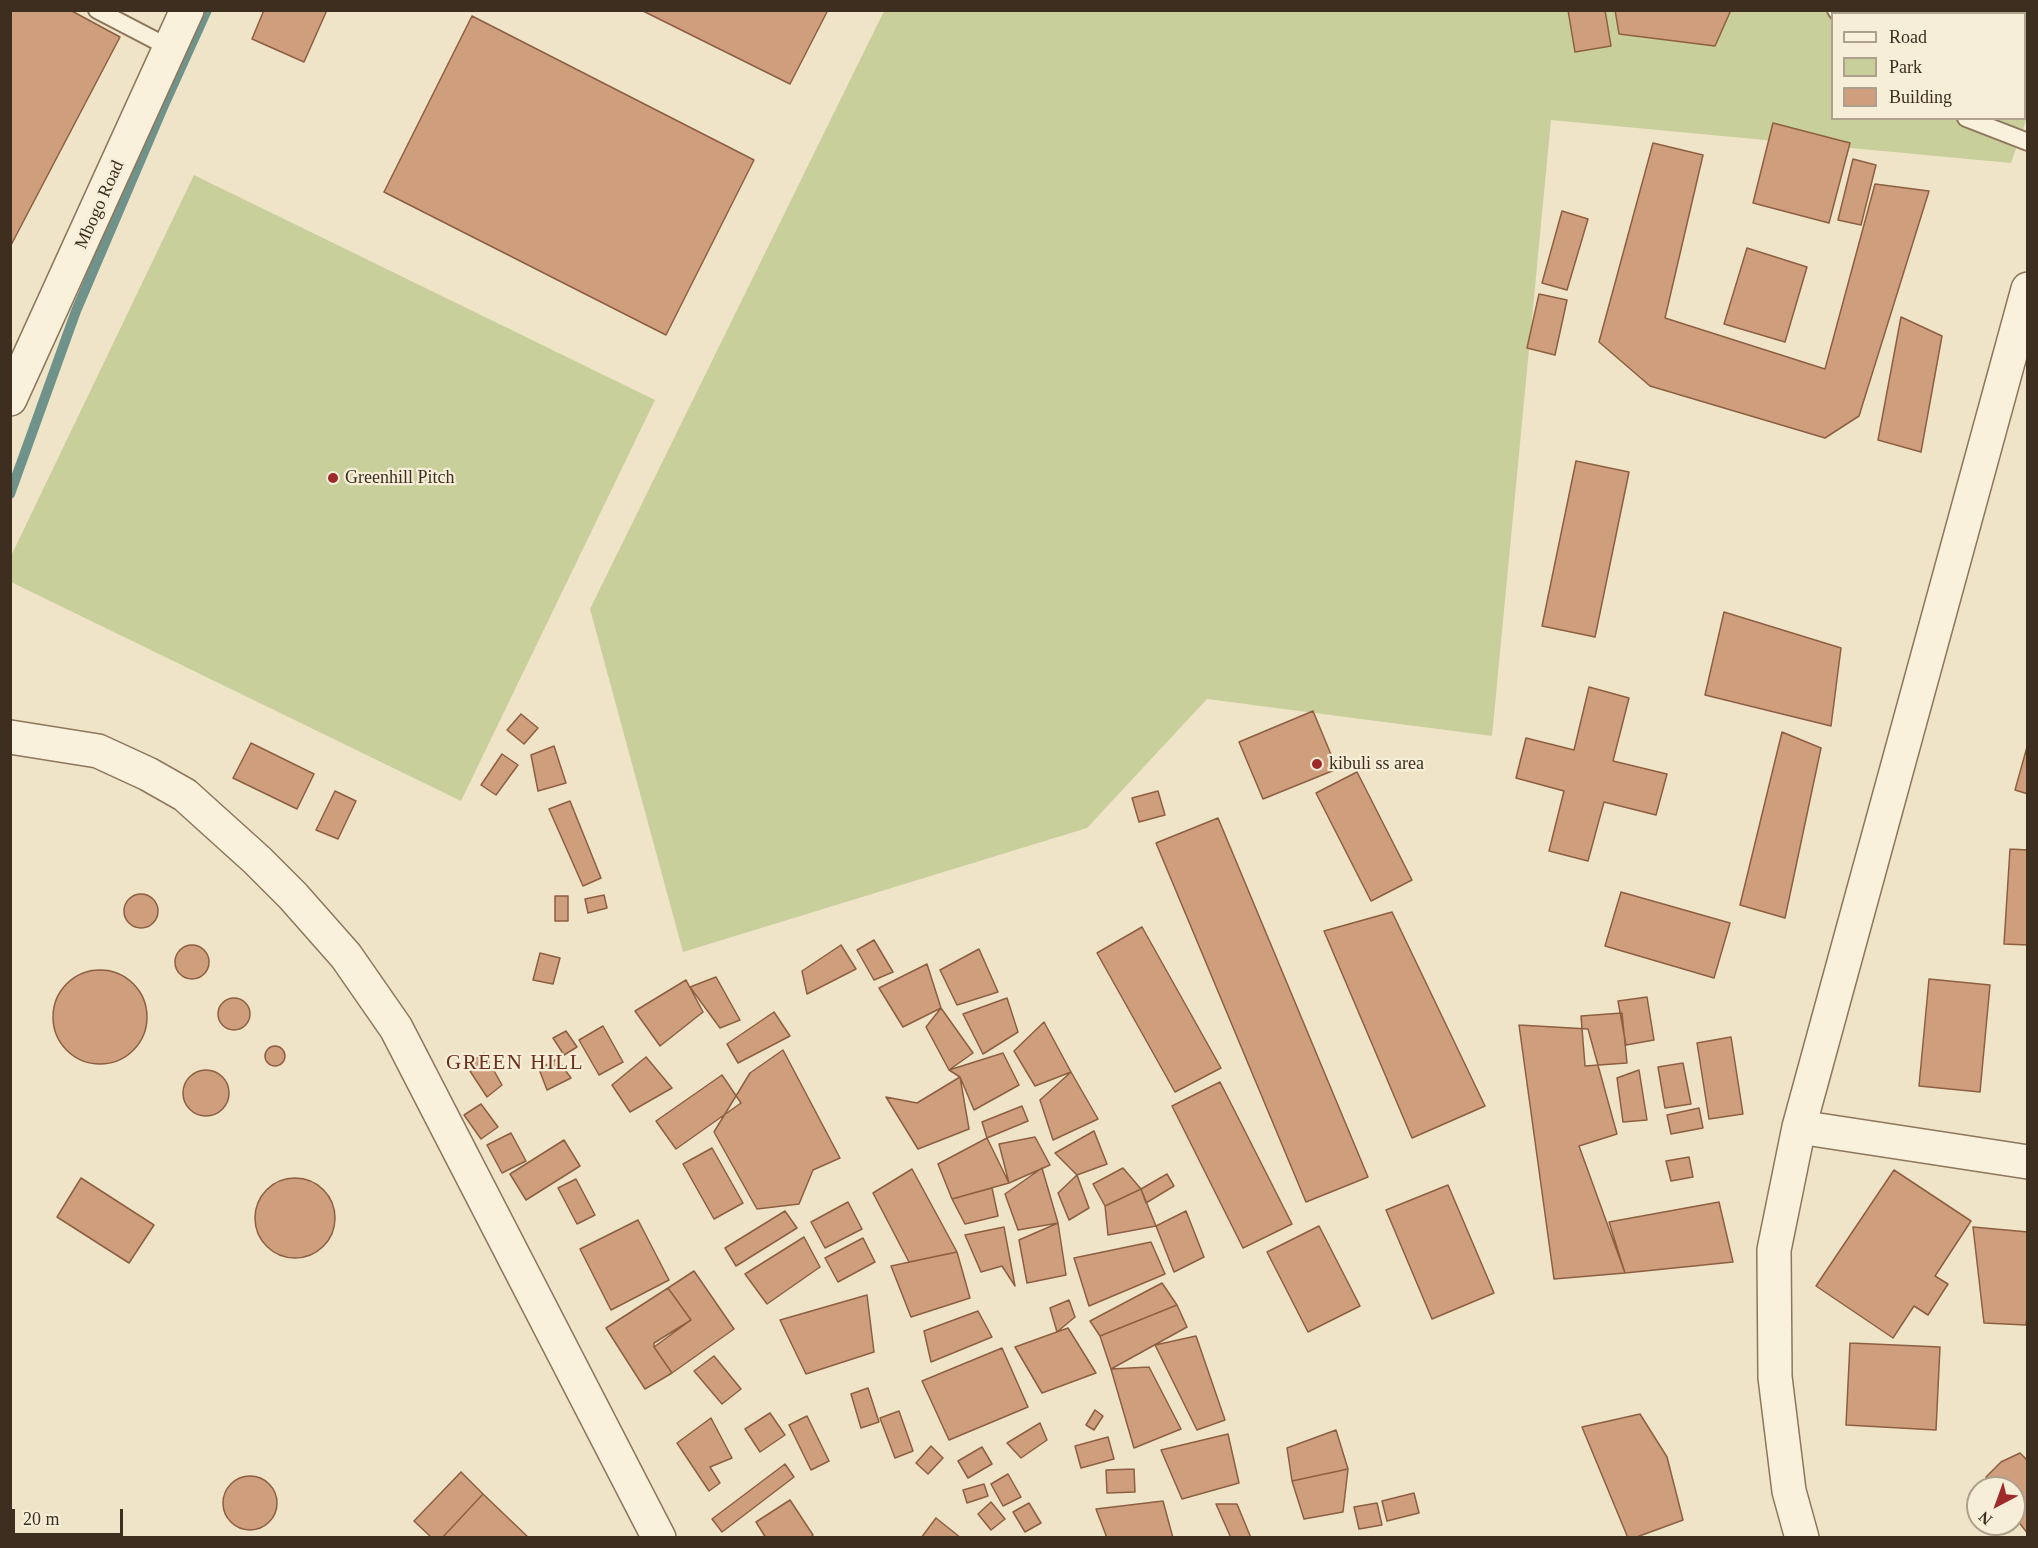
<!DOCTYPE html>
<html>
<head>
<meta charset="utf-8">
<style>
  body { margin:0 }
  #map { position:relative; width:2038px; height:1548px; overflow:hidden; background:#f0e4c8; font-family:"Times New Roman",serif }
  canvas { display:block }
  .frame { position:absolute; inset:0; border:12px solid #3d2e20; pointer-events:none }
  .legend { position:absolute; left:1831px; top:12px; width:195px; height:108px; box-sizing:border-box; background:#f7eed8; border:2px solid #ada18e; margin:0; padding:8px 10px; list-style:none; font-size:18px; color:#3d2e20 }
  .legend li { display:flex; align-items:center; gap:12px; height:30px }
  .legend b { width:30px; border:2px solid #ada18e }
  .north { position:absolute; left:1966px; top:1476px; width:60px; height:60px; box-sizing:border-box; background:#f7eed8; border:2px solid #ada18e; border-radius:50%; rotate:221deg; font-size:16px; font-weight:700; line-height:24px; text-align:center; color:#3d2e20 }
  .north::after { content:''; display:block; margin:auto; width:21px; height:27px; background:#9e2a2b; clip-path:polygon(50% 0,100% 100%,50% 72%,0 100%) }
  .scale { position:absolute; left:12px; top:1509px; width:111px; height:27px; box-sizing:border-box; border:3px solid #3d2e20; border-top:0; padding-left:8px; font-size:18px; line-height:21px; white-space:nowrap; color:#3d2e20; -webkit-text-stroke:4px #f7eed8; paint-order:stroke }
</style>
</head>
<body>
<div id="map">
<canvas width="2038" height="1548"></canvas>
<div class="frame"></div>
<ul class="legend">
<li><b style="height:8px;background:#faf1dc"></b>Road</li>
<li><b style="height:16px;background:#c9cf9b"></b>Park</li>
<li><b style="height:16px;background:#cf9f7d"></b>Building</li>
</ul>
<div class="north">N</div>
<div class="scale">20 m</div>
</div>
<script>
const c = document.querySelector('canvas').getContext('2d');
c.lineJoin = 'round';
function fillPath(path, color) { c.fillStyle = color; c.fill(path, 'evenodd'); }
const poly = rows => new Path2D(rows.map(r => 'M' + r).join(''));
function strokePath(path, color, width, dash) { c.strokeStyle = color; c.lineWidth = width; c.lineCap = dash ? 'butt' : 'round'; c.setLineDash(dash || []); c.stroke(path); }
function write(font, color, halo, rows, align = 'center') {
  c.font = font + ' "Times New Roman",serif'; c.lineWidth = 4.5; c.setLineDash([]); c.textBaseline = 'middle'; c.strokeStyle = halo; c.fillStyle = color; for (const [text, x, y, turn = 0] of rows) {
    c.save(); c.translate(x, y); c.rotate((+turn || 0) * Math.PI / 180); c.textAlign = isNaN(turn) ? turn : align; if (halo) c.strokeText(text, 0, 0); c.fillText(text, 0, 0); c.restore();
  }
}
fillPath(poly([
  [884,11,2027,11,2027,118,2011,163,1551,120,1492,736,1207,699,1087,828,683,952,590,609],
  [1832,14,2024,14,2024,118,1832,118],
  [194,175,655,400,461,801,11,582,11,556]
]), '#c9cf9b');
strokePath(poly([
  [10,494,76,311,164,105,207,10]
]), '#6f938a', 10);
const building = poly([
  [10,10,70,10,120,37,10,247,10,10],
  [264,10,327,10,304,62,252,39,264,10],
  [641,10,828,10,790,84,641,10],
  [1568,10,1605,10,1611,46,1575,52,1568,10],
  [1615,10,1731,10,1715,46,1619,34,1615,10],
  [1892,10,1961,10,1959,14,1897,14,1892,10],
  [472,16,754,160,666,335,384,192,472,16],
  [1773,123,1850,143,1829,223,1753,203,1773,123],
  [1653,143,1703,155,1665,318,1825,369,1875,184,1929,191,1859,416,1825,438,1650,386,1599,342,1653,143],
  [1853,159,1876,165,1861,225,1838,220,1853,159],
  [1562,211,1588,219,1567,290,1542,283,1562,211],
  [1747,248,1807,267,1785,342,1724,324,1747,248],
  [1539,294,1567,300,1555,355,1527,348,1539,294],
  [1901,317,1942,336,1921,452,1878,440,1901,317],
  [1576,461,1629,472,1595,637,1542,626,1576,461],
  [1724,612,1841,648,1831,726,1705,695,1724,612],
  [1589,687,1629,698,1613,761,1667,774,1656,815,1604,802,1588,861,1549,851,1564,791,1516,778,1526,738,1574,750,1589,687],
  [1313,711,1337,769,1263,799,1239,742,1313,711],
  [521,714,538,728,524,744,507,730,521,714],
  [1782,732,1821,748,1785,918,1740,905,1782,732],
  [251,743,314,774,297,809,233,778,251,743],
  [554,746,566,783,538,791,531,755,554,746],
  [2027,747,2028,747,2028,794,2015,790,2027,747],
  [502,754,518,765,496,795,481,785,502,754],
  [1357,772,1412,880,1371,901,1316,793,1357,772],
  [335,791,356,801,338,839,316,830,335,791],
  [1158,791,1165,815,1139,822,1132,798,1158,791],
  [570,801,601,878,583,886,549,809,570,801],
  [1218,818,1368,1177,1306,1202,1156,843,1218,818],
  [2010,849,2028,850,2028,945,2004,944,2010,849],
  [1621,892,1730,923,1714,978,1605,946,1621,892],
  '124 911a17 17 0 1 1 34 0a17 17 0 1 1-34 0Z',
  [604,895,607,908,588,913,585,899,604,895],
  [555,896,568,896,568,921,555,921,555,896],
  [1392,912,1485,1106,1412,1138,1324,931,1392,912],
  [1142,927,1221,1068,1175,1092,1097,953,1142,927],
  [874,940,893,972,874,980,857,950,874,940],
  '175 962a17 17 0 1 1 34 0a17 17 0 1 1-34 0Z',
  [841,945,856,969,807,994,802,971,841,945],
  [979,949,998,992,957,1005,940,970,979,949],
  [540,953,560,958,553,984,533,980,540,953],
  [927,964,941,1008,903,1027,879,988,927,964],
  '53 1017a47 47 0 1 1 94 0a47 47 0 1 1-94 0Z',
  [716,977,740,1020,720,1028,690,987,716,977],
  [1929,979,1990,985,1980,1092,1919,1086,1929,979],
  [686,980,703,1012,660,1046,635,1011,686,980],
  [1647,997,1654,1040,1626,1045,1618,1001,1647,997],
  [1007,998,1018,1032,983,1054,963,1014,1007,998],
  '218 1014a16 16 0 1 1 32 0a16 16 0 1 1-32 0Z',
  [941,1008,973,1053,949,1070,926,1027,941,1008],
  [774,1012,790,1036,738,1063,727,1044,774,1012],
  [1622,1013,1627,1063,1585,1066,1581,1016,1622,1013],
  [1044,1022,1071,1072,1035,1086,1014,1051,1044,1022],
  [1519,1025,1588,1029,1617,1134,1579,1146,1625,1273,1554,1279,1519,1025],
  [603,1026,623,1062,599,1075,579,1040,603,1026],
  [566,1031,577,1047,564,1055,553,1038,566,1031],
  [1731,1037,1743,1114,1709,1119,1697,1043,1731,1037],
  '265 1056a10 10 0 1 1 20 0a10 10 0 1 1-20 0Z',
  [783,1050,840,1158,813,1170,799,1204,757,1209,714,1132,750,1073,783,1050],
  [484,1053,502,1085,487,1097,466,1065,484,1053],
  [1003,1053,1019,1085,974,1110,960,1077,949,1070,1003,1053],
  [646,1057,672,1088,630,1112,612,1085,646,1057],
  [557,1059,571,1078,547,1090,539,1069,557,1059],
  [1683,1063,1691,1104,1665,1108,1658,1067,1683,1063],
  [1639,1070,1647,1120,1623,1122,1617,1078,1639,1070],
  '183 1093a23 23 0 1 1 46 0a23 23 0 1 1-46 0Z',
  [1071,1072,1098,1119,1053,1140,1040,1100,1071,1072],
  [722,1075,741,1103,676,1149,656,1121,722,1075],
  [960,1077,969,1129,918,1149,886,1097,917,1103,960,1077],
  [1220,1082,1292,1224,1243,1248,1172,1106,1220,1082],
  [481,1104,498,1127,481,1139,464,1115,481,1104],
  [1022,1106,1028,1121,987,1138,982,1122,1022,1106],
  [1699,1108,1703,1128,1671,1134,1667,1115,1699,1108],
  [1094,1131,1107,1164,1077,1175,1055,1153,1094,1131],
  [511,1133,526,1161,502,1173,487,1145,511,1133],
  [1035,1137,1050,1165,1009,1183,999,1144,1035,1137],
  [987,1138,1009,1183,952,1199,938,1164,987,1138],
  [564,1140,580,1166,526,1200,510,1174,564,1140],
  [712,1148,743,1203,714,1219,683,1164,712,1148],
  [1689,1157,1693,1177,1671,1181,1666,1161,1689,1157],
  [1042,1168,1058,1223,1018,1230,1005,1194,1042,1168],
  [1123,1168,1141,1189,1105,1206,1093,1184,1123,1168],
  [912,1169,957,1252,909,1262,873,1193,912,1169],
  [1894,1170,1971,1221,1935,1276,1948,1284,1928,1315,1914,1306,1893,1338,1816,1286,1894,1170],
  [1167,1174,1174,1186,1146,1203,1141,1189,1167,1174],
  [1077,1175,1089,1208,1069,1220,1058,1193,1077,1175],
  [81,1178,154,1225,129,1263,57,1217,81,1178],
  '255 1218a40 40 0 1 1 80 0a40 40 0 1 1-80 0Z',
  [576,1179,595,1215,577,1224,558,1188,576,1179],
  [1448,1185,1494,1293,1432,1319,1386,1210,1448,1185],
  [992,1188,998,1216,965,1224,952,1199,992,1188],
  [1141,1189,1156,1226,1108,1235,1105,1206,1141,1189],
  [848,1202,862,1229,825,1248,811,1222,848,1202],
  [1719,1202,1733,1262,1625,1273,1609,1222,1719,1202],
  [785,1211,797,1228,736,1266,725,1248,785,1211],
  [1186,1211,1204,1257,1174,1272,1156,1226,1186,1211],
  [638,1220,669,1280,611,1310,580,1249,638,1220],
  [1058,1223,1066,1275,1027,1283,1019,1240,1058,1223],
  [1319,1226,1360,1306,1308,1332,1267,1252,1319,1226],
  [1004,1227,1015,1286,1002,1266,981,1272,965,1235,1004,1227],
  [1973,1227,2028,1232,2028,1311,2026,1325,1984,1323,1973,1227],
  [804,1237,820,1267,767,1304,745,1274,804,1237],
  [863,1238,875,1262,838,1282,825,1258,863,1238],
  [1151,1242,1165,1274,1089,1306,1074,1258,1151,1242],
  [957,1252,970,1298,911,1317,891,1266,957,1252],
  [694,1271,734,1329,672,1373,654,1347,691,1320,668,1288,694,1271],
  [1162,1283,1177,1305,1100,1336,1090,1321,1162,1283],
  [668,1288,691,1320,654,1343,654,1347,672,1373,645,1389,606,1328,668,1288],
  [867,1295,874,1352,806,1374,780,1320,867,1295],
  [1069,1300,1075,1317,1057,1332,1050,1308,1069,1300],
  [1177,1305,1187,1327,1111,1369,1100,1336,1177,1305],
  [978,1311,992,1337,931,1362,924,1331,978,1311],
  [1068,1328,1096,1373,1042,1393,1015,1347,1068,1328],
  [1196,1336,1225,1420,1197,1430,1155,1345,1196,1336],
  [1850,1343,1940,1347,1936,1430,1846,1425,1850,1343],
  [1002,1348,1028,1407,949,1440,922,1381,1002,1348],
  [714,1356,741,1389,722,1404,694,1371,714,1356],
  [1149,1367,1181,1429,1134,1448,1111,1369,1149,1367],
  [868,1388,879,1422,861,1428,851,1394,868,1388],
  [1095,1410,1103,1416,1094,1430,1086,1425,1095,1410],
  [899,1411,913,1451,895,1458,880,1418,899,1411],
  [770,1413,785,1435,760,1452,745,1429,770,1413],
  [1640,1414,1667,1457,1683,1520,1634,1538,1628,1538,1582,1427,1640,1414],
  [807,1416,829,1461,811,1470,789,1425,807,1416],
  [711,1418,732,1458,710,1467,720,1483,709,1491,677,1443,711,1418],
  [1040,1423,1047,1440,1021,1458,1007,1443,1040,1423],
  [1336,1430,1348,1469,1292,1481,1287,1448,1336,1430],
  [1228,1434,1239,1483,1182,1499,1161,1450,1228,1434],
  [1108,1437,1114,1459,1081,1468,1075,1446,1108,1437],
  [931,1446,943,1458,928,1474,916,1463,931,1446],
  [982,1447,992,1464,968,1478,958,1461,982,1447],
  [2020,1453,2028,1461,2028,1534,2014,1516,2014,1488,1994,1488,1986,1477,2001,1462,2020,1453],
  [785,1464,794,1477,722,1532,712,1519,785,1464],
  [1134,1469,1135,1492,1107,1493,1106,1470,1134,1469],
  [1348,1469,1343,1512,1304,1519,1292,1481,1348,1469],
  [461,1472,483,1494,442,1538,432,1538,414,1521,461,1472],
  [1008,1474,1021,1497,1003,1506,991,1484,1008,1474],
  '223 1503a27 27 0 1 1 54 0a27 27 0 1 1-54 0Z',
  [984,1484,988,1496,967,1503,963,1490,984,1484],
  [1414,1493,1419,1513,1387,1521,1382,1501,1414,1493],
  [483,1494,529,1538,442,1538,483,1494],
  [790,1500,813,1535,810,1538,766,1538,756,1522,790,1500],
  [1163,1501,1173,1538,1107,1538,1096,1509,1163,1501],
  [991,1502,1005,1519,991,1530,978,1514,991,1502],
  [1029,1503,1041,1523,1025,1532,1013,1512,1029,1503],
  [1377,1503,1382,1525,1359,1529,1354,1507,1377,1503],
  [1216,1504,1237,1504,1251,1538,1231,1538,1216,1504],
  [936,1518,961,1538,921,1538,936,1518]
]);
fillPath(building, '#cf9f7d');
strokePath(building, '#8d5f41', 1.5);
const service = poly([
  [97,10,170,48],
  [1836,10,1839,14],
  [1966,118,2028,142]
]);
const minor = poly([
  [10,737,98,751,148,774,185,795,257,860,293,896,346,956,396,1028,659,1538],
  [1799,1127,2028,1162],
  [1802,1538,1789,1491,1775,1377,1774,1250,1799,1127,2028,289]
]);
const tertiary = poly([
  [10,399,187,10]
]);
strokePath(service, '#8d765c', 20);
strokePath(minor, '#8d765c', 36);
strokePath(tertiary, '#8d765c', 36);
strokePath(service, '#faf1dc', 16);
strokePath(minor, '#faf1dc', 33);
strokePath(tertiary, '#faf1dc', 33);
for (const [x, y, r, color] of [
  [333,478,6,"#9e2a2b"],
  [1317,764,6,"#9e2a2b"]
]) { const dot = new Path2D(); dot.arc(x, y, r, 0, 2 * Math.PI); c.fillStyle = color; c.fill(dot); strokePath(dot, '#f7eed8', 2); }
write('18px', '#3d2e20', '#f7eed8', [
  ["Mbogo Road",100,205,-66]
]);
write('18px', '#3d2e20', '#f7eed8', [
  ["Greenhill Pitch",345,478],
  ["kibuli ss area",1329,764]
], 'left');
c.letterSpacing = '1.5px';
write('21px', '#6b2e1e', '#f7eed8', [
  ["GREEN HILL",515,1063]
]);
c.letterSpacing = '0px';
</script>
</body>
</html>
